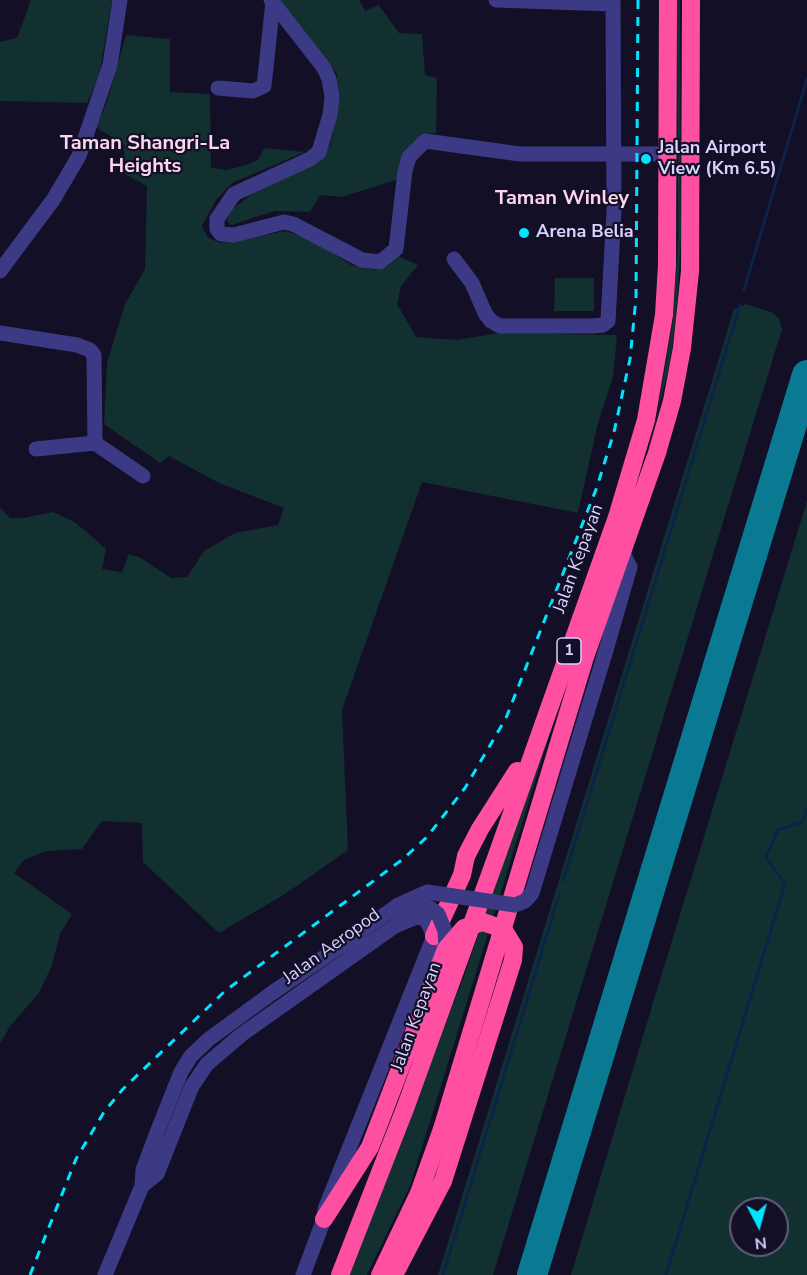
<!DOCTYPE html>
<html>
<head>
<meta charset="utf-8">
<style>
  body { margin:0 }
  #map { position:relative; width:807px; height:1275px; overflow:hidden; background:#130f26; font-family:"Nunito Sans",sans-serif }
  canvas { display:block }
  .north { position:absolute; left:729px; top:1197px; width:60px; height:60px; box-sizing:border-box; background:#130f26; border:2px solid #625e7d; border-radius:50%; rotate:174deg; font-size:16px; font-weight:700; line-height:24px; text-align:center; color:#d9d4ff }
  .north::after { content:''; display:block; margin:auto; width:21px; height:27px; background:#00e5ff; clip-path:polygon(50% 0,100% 100%,50% 72%,0 100%) }
</style>
</head>
<body>
<div id="map">
<canvas width="807" height="1275"></canvas>
<div class="north">N</div>
</div>
<script>
const c = document.querySelector('canvas').getContext('2d');
c.lineJoin = 'round';
function fillPath(path, color) { c.fillStyle = color; c.fill(path, 'evenodd'); }
const poly = rows => new Path2D(rows.map(r => 'M' + r).join(''));
function strokePath(path, color, width, dash) { c.strokeStyle = color; c.lineWidth = width; c.lineCap = dash ? 'butt' : 'round'; c.setLineDash(dash || []); c.stroke(path); }
function write(font, color, halo, rows, align = 'center') {
  c.font = font + ' "Nunito Sans",sans-serif'; c.lineWidth = 4.5; c.setLineDash([]); c.textBaseline = 'middle'; c.strokeStyle = halo; c.fillStyle = color; for (const [text, x, y, turn = 0] of rows) {
    c.save(); c.translate(x, y); c.rotate((+turn || 0) * Math.PI / 180); c.textAlign = isNaN(turn) ? turn : align; if (halo) c.strokeText(text, 0, 0); c.fillText(text, 0, 0); c.restore();
  }
}
fillPath(poly([
  [31,0,112,0,99,77,87,103,0,101,0,42,17,38],
  [279,0,359,0,365,11,379,5,399,33,422,34,425,75,437,78,436,133,424,134,413,142,404,154,399,179,342,197,320,195,310,212,274,211,232,225,228,223,227,218,232,209,256,191,322,157,330,145,337,116,337,74],
  [677,0,680,0,681,239,676,320,670,363,656,420,673,320,678,239],
  [126,35,170,39,170,92,210,94,211,168,227,170,246,165,258,160,264,148,305,152,232,183,216,200,202,226,208,238,221,243,286,231,314,241,351,265,375,270,388,266,398,256,418,265,401,286,397,304,416,337,457,340,499,333,617,335,613,377,598,423,578,513,422,482,342,710,348,850,285,894,219,933,143,862,142,823,102,821,82,849,46,851,24,860,14,873,72,914,60,934,52,965,39,993,10,1026,0,1044,0,507,10,518,23,518,53,512,76,523,106,549,102,569,122,572,129,554,141,558,171,578,187,577,204,551,235,533,278,525,284,508,219,483,169,456,160,463,104,424,107,363,125,304,145,269,147,186,125,174,124,145,96,127,107,102],
  [555,278,594,278,594,311,554,311],
  [746,304,773,313,779,319,782,329,493,1275,438,1275,734,309],
  [807,501,807,1275,571,1275,659,983],
  [741,1209,777,1209,777,1245,741,1245],
  [564,688,410,1186,367,1275,347,1275,464,976]
]), '#12302f');
strokePath(poly([
  [744,290,807,79],
  [563,881,740,305],
  [443,1275,559,895],
  [666,1275,785,884,766,857,778,830,803,822,807,810]
]), '#0c2248', 3);
strokePath(poly([
  [532,1275,807,375]
]), '#0a7a92', 30);
strokePath(poly([
  [271,0,324,68,329,79,332,97,330,115,319,152,310,159,234,194,217,219,217,229,221,234,234,235,284,222,293,224,362,260,380,262,396,249,405,171,409,157,425,141,520,154,666,154],
  [496,0,613,4],
  [218,88,253,91,264,86,273,2],
  [454,259,472,283,485,313,491,321,500,326,593,326,603,325,608,321,614,211,613,0],
  [0,271,53,200,79,156,110,65,120,0],
  [0,333,77,345,90,350,94,355,95,443,36,449],
  [95,443,143,476],
  [606,650,630,567,623,553],
  [142,1186,143,1170,158,1130,181,1072,191,1056,209,1039,272,993,361,932],
  [105,1275,142,1186,157,1174,192,1086,207,1064,241,1035,395,926,416,917,426,919,434,936,325,1209,324,1219,303,1275]
]), '#3d3a85', 15);
strokePath(poly([
  [434,936,462,875,466,856,480,829,517,771],
  [324,1219,370,1147,446,949],
  [340,1275,406,1106,496,858,617,517,646,420,664,315,667,265,668,0],
  [380,1275,419,1193,442,1129,585,657,657,453,672,401,682,348,690,271,691,0],
  [394,1275,443,1181]
]), '#ff4fa3', 18);
strokePath(poly([
  [30,1275,76,1159,104,1112,123,1089,225,991,403,859,427,837,465,788,506,718,597,487,614,432,630,359,636,298,638,0]
]), '#00e5ff', 3, [9, 8]);
strokePath(poly([
  [399,914,416,906,430,908,438,914,445,931,446,949],
  [361,932,398,905,427,892,515,905,525,901,532,893,606,650]
]), '#3d3a85', 15);
strokePath(poly([
  [443,1181,513,960,514,947,503,929,483,922,464,928,446,949]
]), '#ff4fa3', 18);
for (const [x, y, r, color] of [
  [646,159,6,"#00e5ff"],
  [524,233,6,"#00e5ff"]
]) { const dot = new Path2D(); dot.arc(x, y, r, 0, 2 * Math.PI); c.fillStyle = color; c.fill(dot); strokePath(dot, '#130f26', 2); }
for (const [x, y, w] of [
  [569,651,24]
]) { const box = new Path2D(); box.roundRect(x - w / 2, y - 13, w, 26, 4.5); c.fillStyle = '#130f26'; c.fill(box); strokePath(box, '#d9d4ff', 1.5); }
write('bold 16px', '#d9d4ff', null, [
  ["1",569,651]
]);
write('bold 18px', '#d9d4ff', '#130f26', [
  ["Jalan Airport",658,149],
  ["View (Km 6.5)",658,170],
  ["Arena Belia",536,233]
], 'left');
write('18px', '#d9d4ff', '#130f26', [
  ["Jalan Kepayan",579,559,-70],
  ["Jalan Aeropod",332,947,-36],
  ["Jalan Kepayan",417,1017,-70]
]);
write('bold 20px', '#ffd6f0', '#130f26', [
  ["Taman Shangri-La",145,144],
  ["Heights",145,167],
  ["Taman Winley",562,199]
]);
</script>
</body>
</html>
